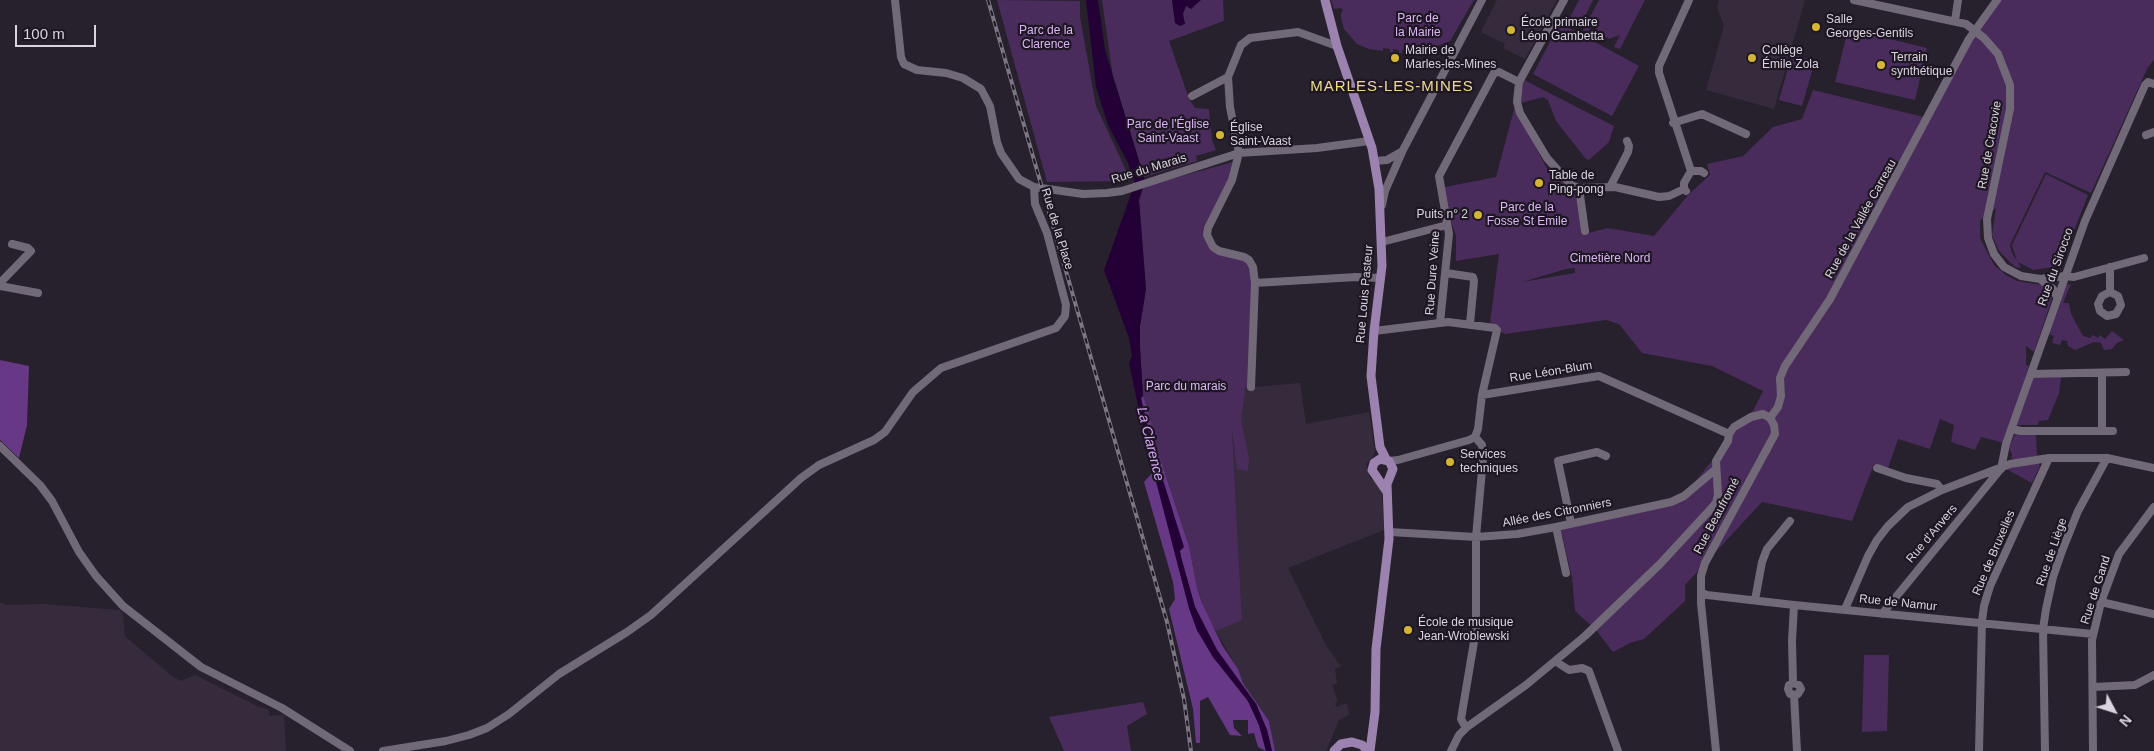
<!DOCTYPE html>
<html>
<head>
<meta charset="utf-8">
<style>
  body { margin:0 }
  #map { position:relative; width:2154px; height:751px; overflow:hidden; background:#27202d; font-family:Helvetica,sans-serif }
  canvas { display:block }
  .north { position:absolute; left:2089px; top:686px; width:50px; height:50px; -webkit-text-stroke:4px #1e1723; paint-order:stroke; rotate:130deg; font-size:14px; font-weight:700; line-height:20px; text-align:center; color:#d9d4dd }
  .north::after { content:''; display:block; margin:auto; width:18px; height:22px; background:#d9d4dd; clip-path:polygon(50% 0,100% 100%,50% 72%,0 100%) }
  .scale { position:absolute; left:15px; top:25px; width:81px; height:22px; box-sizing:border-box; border:2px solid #d9d4dd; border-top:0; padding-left:6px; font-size:15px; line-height:18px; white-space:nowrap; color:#d9d4dd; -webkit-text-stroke:4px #1e1723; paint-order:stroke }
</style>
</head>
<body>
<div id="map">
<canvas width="2154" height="751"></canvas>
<div class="north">N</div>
<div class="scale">100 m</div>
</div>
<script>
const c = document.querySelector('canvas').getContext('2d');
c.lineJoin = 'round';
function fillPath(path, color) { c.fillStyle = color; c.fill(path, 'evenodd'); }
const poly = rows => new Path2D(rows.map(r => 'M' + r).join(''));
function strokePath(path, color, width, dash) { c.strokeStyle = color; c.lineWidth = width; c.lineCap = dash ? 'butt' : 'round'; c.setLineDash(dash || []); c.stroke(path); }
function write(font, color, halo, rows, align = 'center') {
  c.font = font + ' Helvetica,sans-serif'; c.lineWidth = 4.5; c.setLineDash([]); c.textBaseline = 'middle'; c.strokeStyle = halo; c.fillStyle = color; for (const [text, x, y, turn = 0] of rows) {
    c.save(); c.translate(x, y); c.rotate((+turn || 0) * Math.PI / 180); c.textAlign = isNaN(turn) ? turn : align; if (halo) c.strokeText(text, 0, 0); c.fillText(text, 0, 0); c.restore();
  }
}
fillPath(poly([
  [1497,0,1557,0,1525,59,1503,48,1505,44,1481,32],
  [1719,0,1805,0,1774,109,1706,90,1724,26,1717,8],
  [1300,383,1306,424,1369,412,1375,451,1372,458,1366,464,1370,478,1375,481,1382,492,1384,530,1288,568,1327,647,1341,666,1335,669,1337,684,1332,685,1338,702,1335,703,1336,707,1347,703,1349,715,1339,720,1326,751,1275,751,1269,721,1243,683,1238,669,1216,631,1242,619,1230,389],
  [0,602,7,605,43,604,120,610,123,613,125,636,173,677,181,681,195,675,259,707,268,709,270,716,284,715,286,751,0,751]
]), '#352b3d');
fillPath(poly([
  [997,0,1080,1,1080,17,1096,106,1131,181,1047,182],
  [1102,0,1223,0,1224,21,1169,41,1189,99,1195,108,1209,109,1212,140,1216,150,1196,156,1197,161,1144,177,1113,77],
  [1331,0,1474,0,1450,41,1435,47,1433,50,1432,48,1429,52,1409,54,1408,51,1402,50,1402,53,1399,53,1399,50,1393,49,1393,52,1390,52,1390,49,1383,48,1383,51,1369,49,1357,44,1344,29,1341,18,1341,13,1343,11,1341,8,1334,9],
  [1579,0,1593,0,1580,26,1568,21],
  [1599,0,1645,0,1620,49,1614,47,1620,35,1609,39,1602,35,1597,30,1594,21,1588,32,1583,30],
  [1999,0,2154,0,2154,60,2148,67,2091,193,2045,172,2010,245,2012,253,2017,261,2012,245,2046,174,2088,195,2060,266,2033,270,2018,262,2021,268,2015,267,1999,251,1992,235,1996,208,1980,220,1980,238,1994,265,2006,275,2017,281,2042,285,2051,294,2052,299,2034,352,2026,346,2026,365,2029,366,2004,443,1981,437,1975,450,1951,442,1954,425,1940,419,1930,449,1898,439,1888,468,1874,464,1852,521,1762,502,1685,585,1685,601,1644,639,1630,643,1613,652,1596,630,1575,611,1572,577,1562,535,1555,525,1676,499,1685,494,1754,409,1763,391,1712,366,1642,353,1619,324,1606,320,1505,334,1501,332,1498,325,1490,323,1499,254,1456,261,1456,236,1440,188,1496,177,1515,106,1546,167,1574,193,1580,208,1584,234,1608,228,1654,236,1689,194,1710,175,1707,164,1743,156,1773,127,1802,119,1813,90,1928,118,1973,35],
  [1575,268,1575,273,1522,282,1566,269],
  [1560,23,1639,66,1612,116,1533,74],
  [1848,29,1927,48,1915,100,1835,82],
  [1792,54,1815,61,1802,106,1779,100],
  [1524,80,1614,126,1609,142,1589,160,1586,159,1556,121,1548,100,1543,97,1521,103,1520,95],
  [1237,161,1208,228,1213,247,1244,257,1253,267,1251,387,1244,388,1245,393,1241,419,1249,459,1248,471,1237,469,1232,428,1242,620,1216,631,1206,614,1197,588,1189,546,1156,446,1149,413,1143,396,1140,347,1140,326,1146,289,1139,200,1144,186],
  [2071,284,2063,303,2069,303,2071,314,2083,336,2090,338,2093,335,2098,338,2100,335,2105,339,2112,331,2124,340,2117,343,2112,349,2104,350,2101,343,2094,342,2075,350,2068,346,2067,341,2062,340,2060,345,2052,343,2054,336,2048,334,2065,285],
  [2061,377,2059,393,2048,420,2039,421,2038,425,2017,425,2033,378],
  [2015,434,2036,434,2037,456,2015,460,2011,458,2012,455,2009,447],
  [2038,462,2040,466,2032,483,2006,469],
  [1864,655,1889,655,1887,731,1862,732],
  [1143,702,1147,714,1127,726,1131,751,1064,751,1049,717]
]), '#492c5c');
fillPath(poly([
  [0,360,29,366,27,425,19,458,0,440],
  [1143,396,1149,413,1156,446,1189,546,1197,588,1202,603,1222,645,1238,669,1243,683,1269,721,1275,751,1272,751,1267,730,1256,704,1217,650,1195,607,1181,557,1172,509,1150,439,1141,398],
  [1154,471,1189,608,1197,630,1213,657,1248,701,1259,725,1266,751,1258,747,1254,733,1248,734,1248,720,1233,720,1234,728,1242,736,1230,735,1208,697,1200,701,1200,743,1196,743,1193,709,1169,609,1175,599,1173,582,1144,482]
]), '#673885');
fillPath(poly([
  [1086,0,1098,0,1105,50,1145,180,1139,200,1146,289,1140,326,1140,347,1143,396,1141,398,1150,439,1184,547,1180,551,1181,557,1195,607,1217,650,1256,704,1267,730,1272,751,1266,751,1259,725,1248,701,1213,657,1197,630,1189,608,1146,443,1129,363,1132,356,1129,338,1104,270,1135,183,1128,163,1108,125,1096,87],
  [1172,0,1201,0,1191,9,1186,6,1183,14,1185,24,1180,26,1175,23]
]), '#230036');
strokePath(poly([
  [895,0,901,57,904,64,917,70,946,73,963,78,981,89,990,106,997,142,1001,153,1019,179,1034,187,1083,194,1107,193,1122,191,1239,153,1317,148,1369,141],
  [1564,0,1519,82,1517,102,1520,113,1547,158,1571,185,1579,188,1585,231],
  [1689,0,1659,66,1659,73,1691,171],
  [1854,0,1966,24,1984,38,1998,54,2010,85,2010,109,1987,219,1988,238,1994,254,2004,267,2021,276,2040,279,2065,276,2074,277,2144,258],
  [1955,21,1958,0],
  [1192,96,1228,77],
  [1673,123,1702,114,1746,134],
  [2146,135,2154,132],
  [1375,161,1387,160,1401,152],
  [1610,187,1628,152,1629,146,1627,141],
  [1579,188,1615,187,1659,197,1669,196,1684,189],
  [1686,191,1684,189,1684,183,1691,171,1701,171,1704,173],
  [1382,205,1385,191,1403,150,1482,0],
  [1382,242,1447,225],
  [1446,273,1473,277,1474,281,1470,324],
  [2040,279,2053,289,2057,297],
  [0,283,31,251,28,248,12,244],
  [1255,283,1356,277,1381,278],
  [0,286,38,293],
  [2110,292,2102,296,2098,304,2100,311,2107,316,2116,314,2121,305,2118,296,2110,292,2110,267],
  [1440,323,1449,234,1439,176,1494,73,1499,72,1519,82],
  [1374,331,1448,322,1495,328,1497,330,1482,395],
  [2102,373,2102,430],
  [2031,374,2126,372],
  [1251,387,1255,283,1253,267,1249,260,1244,257,1219,251,1213,247,1207,235,1208,228,1232,180,1239,153,1230,107,1228,77,1241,45,1250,38,1298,32,1337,46],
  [1770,418,1778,407,1781,396,1780,378,1785,366,1830,299,1969,39,1997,0],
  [2012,429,2021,431,2113,431],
  [0,446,40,485,52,501,79,552,96,576,123,606,201,667,282,708,350,751],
  [1389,461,1398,460,1469,440,1475,437,1478,429,1482,395,1599,376,1729,434],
  [1877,468,1906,478,1937,484,1942,490],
  [2001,469,2006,444,2085,221,2145,85,2148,82,2154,84],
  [1571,523,1558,461,1597,452,1606,456],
  [1556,527,1566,573],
  [1390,532,1476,537,1517,534,1556,527,1671,502,1684,496,1716,469],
  [1702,593,1707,595,1794,605,2093,634],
  [1755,600,1762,562,1767,549,1790,521],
  [2101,602,2154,614],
  [1845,609,1868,556,1877,540,1888,526,1908,507,1942,490,2010,464,2049,458,2107,458,2154,468],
  [1882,614,1999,471],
  [1555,661,1569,670,1582,668,1589,671,1618,751],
  [1793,683,1792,641,1794,605],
  [1793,683,1799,685,1801,689,1798,694,1794,695],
  [1793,683,1789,685,1788,689,1790,694,1794,695],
  [2093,687,2135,685,2154,675],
  [1794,695,1797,751],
  [1466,728,1461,719,1476,630,1476,537,1483,459,1482,445,1475,437],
  [383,751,446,741,469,735,487,728,509,714,559,674,627,632,651,615,801,478,819,465,874,440,885,432,913,392,941,368,1056,328,1065,316,1066,305,1047,233,1035,204,1034,187],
  [1451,751,1459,735,1467,727,1526,685,1585,636,1660,564,1708,512,1716,503,1718,495,1716,461,1728,441,1729,434,1734,427,1751,417,1763,414,1770,418,1774,425,1775,434,1705,563,1701,576,1701,603,1716,751],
  [1979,751,1982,621,1984,606,1990,586,2049,458],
  [2045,751,2043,629,2046,609,2053,577,2062,551,2078,511,2107,458],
  [2093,751,2092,640,2101,602,2119,554,2154,507]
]), '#716878', 8);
strokePath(poly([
  [1325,0,1337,46,1372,148,1379,189,1382,266,1374,331,1371,376,1380,447,1386,459],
  [1334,751,1341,744,1352,742,1362,745,1368,751],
  [1370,751,1375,712,1376,649,1389,539,1387,484,1393,469,1389,461,1380,459,1374,463,1372,470,1387,492]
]), '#9c82af', 9);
const rail = poly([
  [988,0,1167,622,1184,699,1191,751]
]);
strokePath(rail, '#7c7682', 4);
strokePath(rail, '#1e1723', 2, [5.5]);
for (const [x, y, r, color] of [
  [1816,27,5,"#d4b635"],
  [1511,30,5,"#d4b635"],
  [1395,58,5,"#d4b635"],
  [1752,58,5,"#d4b635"],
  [1881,65,5,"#d4b635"],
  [1220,135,5,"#d4b635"],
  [1539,183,5,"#d4b635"],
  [1478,215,5,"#d4b635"],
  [1450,462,5,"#d4b635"],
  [1408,630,5,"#d4b635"]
]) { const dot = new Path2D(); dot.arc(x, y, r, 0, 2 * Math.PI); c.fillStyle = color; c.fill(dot); strokePath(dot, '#1e1723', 2); }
write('12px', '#dab6f6', '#1e1723', [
  ["Parc de",1418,19],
  ["la Mairie",1418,33],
  ["Parc de la",1046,31],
  ["Clarence",1046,45],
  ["Parc de l'Église",1168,125],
  ["Saint-Vaast",1168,139],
  ["Parc de la",1527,208],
  ["Fosse St Emile",1527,222],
  ["Cimetière Nord",1610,259],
  ["Parc du marais",1186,387]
]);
write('12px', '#d9d4dd', '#1e1723', [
  ["Salle",1826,20],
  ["Georges-Gentils",1826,34],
  ["École primaire",1521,23],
  ["Léon Gambetta",1521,37],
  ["Mairie de",1405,51],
  ["Marles-les-Mines",1405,65],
  ["Collège",1762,51],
  ["Émile Zola",1762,65],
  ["Terrain",1891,58],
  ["synthétique",1891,72],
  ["Église",1230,128],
  ["Saint-Vaast",1230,142],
  ["Table de",1549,176],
  ["Ping-pong",1549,190],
  ["Puits n° 2",1468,215,"right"],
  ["Services",1460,455],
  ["techniques",1460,469],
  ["École de musique",1418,623],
  ["Jean-Wroblewski",1418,637]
], 'left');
write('12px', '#d9d4dd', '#1e1723', [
  ["Rue de Cracovie",1990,145,-80],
  ["Rue du Marais",1149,169,-17],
  ["Rue de la Vallée Carreau",1861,219,-61],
  ["Rue de la Place",1057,229,73],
  ["Rue du Sirocco",2056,267,-70],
  ["Rue Dure Veine",1433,273,-86],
  ["Rue Louis Pasteur",1365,294,-85],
  ["Rue Léon-Blum",1551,372,-9],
  ["Allée des Citronniers",1557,513,-11],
  ["Rue Beaufromé",1717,516,-62],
  ["Rue d'Anvers",1932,534,-50],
  ["Rue de Liège",2052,552,-71],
  ["Rue de Bruxelles",1994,553,-67],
  ["Rue de Gand",2096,590,-72],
  ["Rue de Namur",1898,603,6]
]);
write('italic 14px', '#d8a7fc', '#1e1723', [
  ["La Clarence",1150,444,76]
]);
c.letterSpacing = '1px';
write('15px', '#f0dc8e', '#1e1723', [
  ["MARLES-LES-MINES",1392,87]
]);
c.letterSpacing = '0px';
</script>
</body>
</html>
